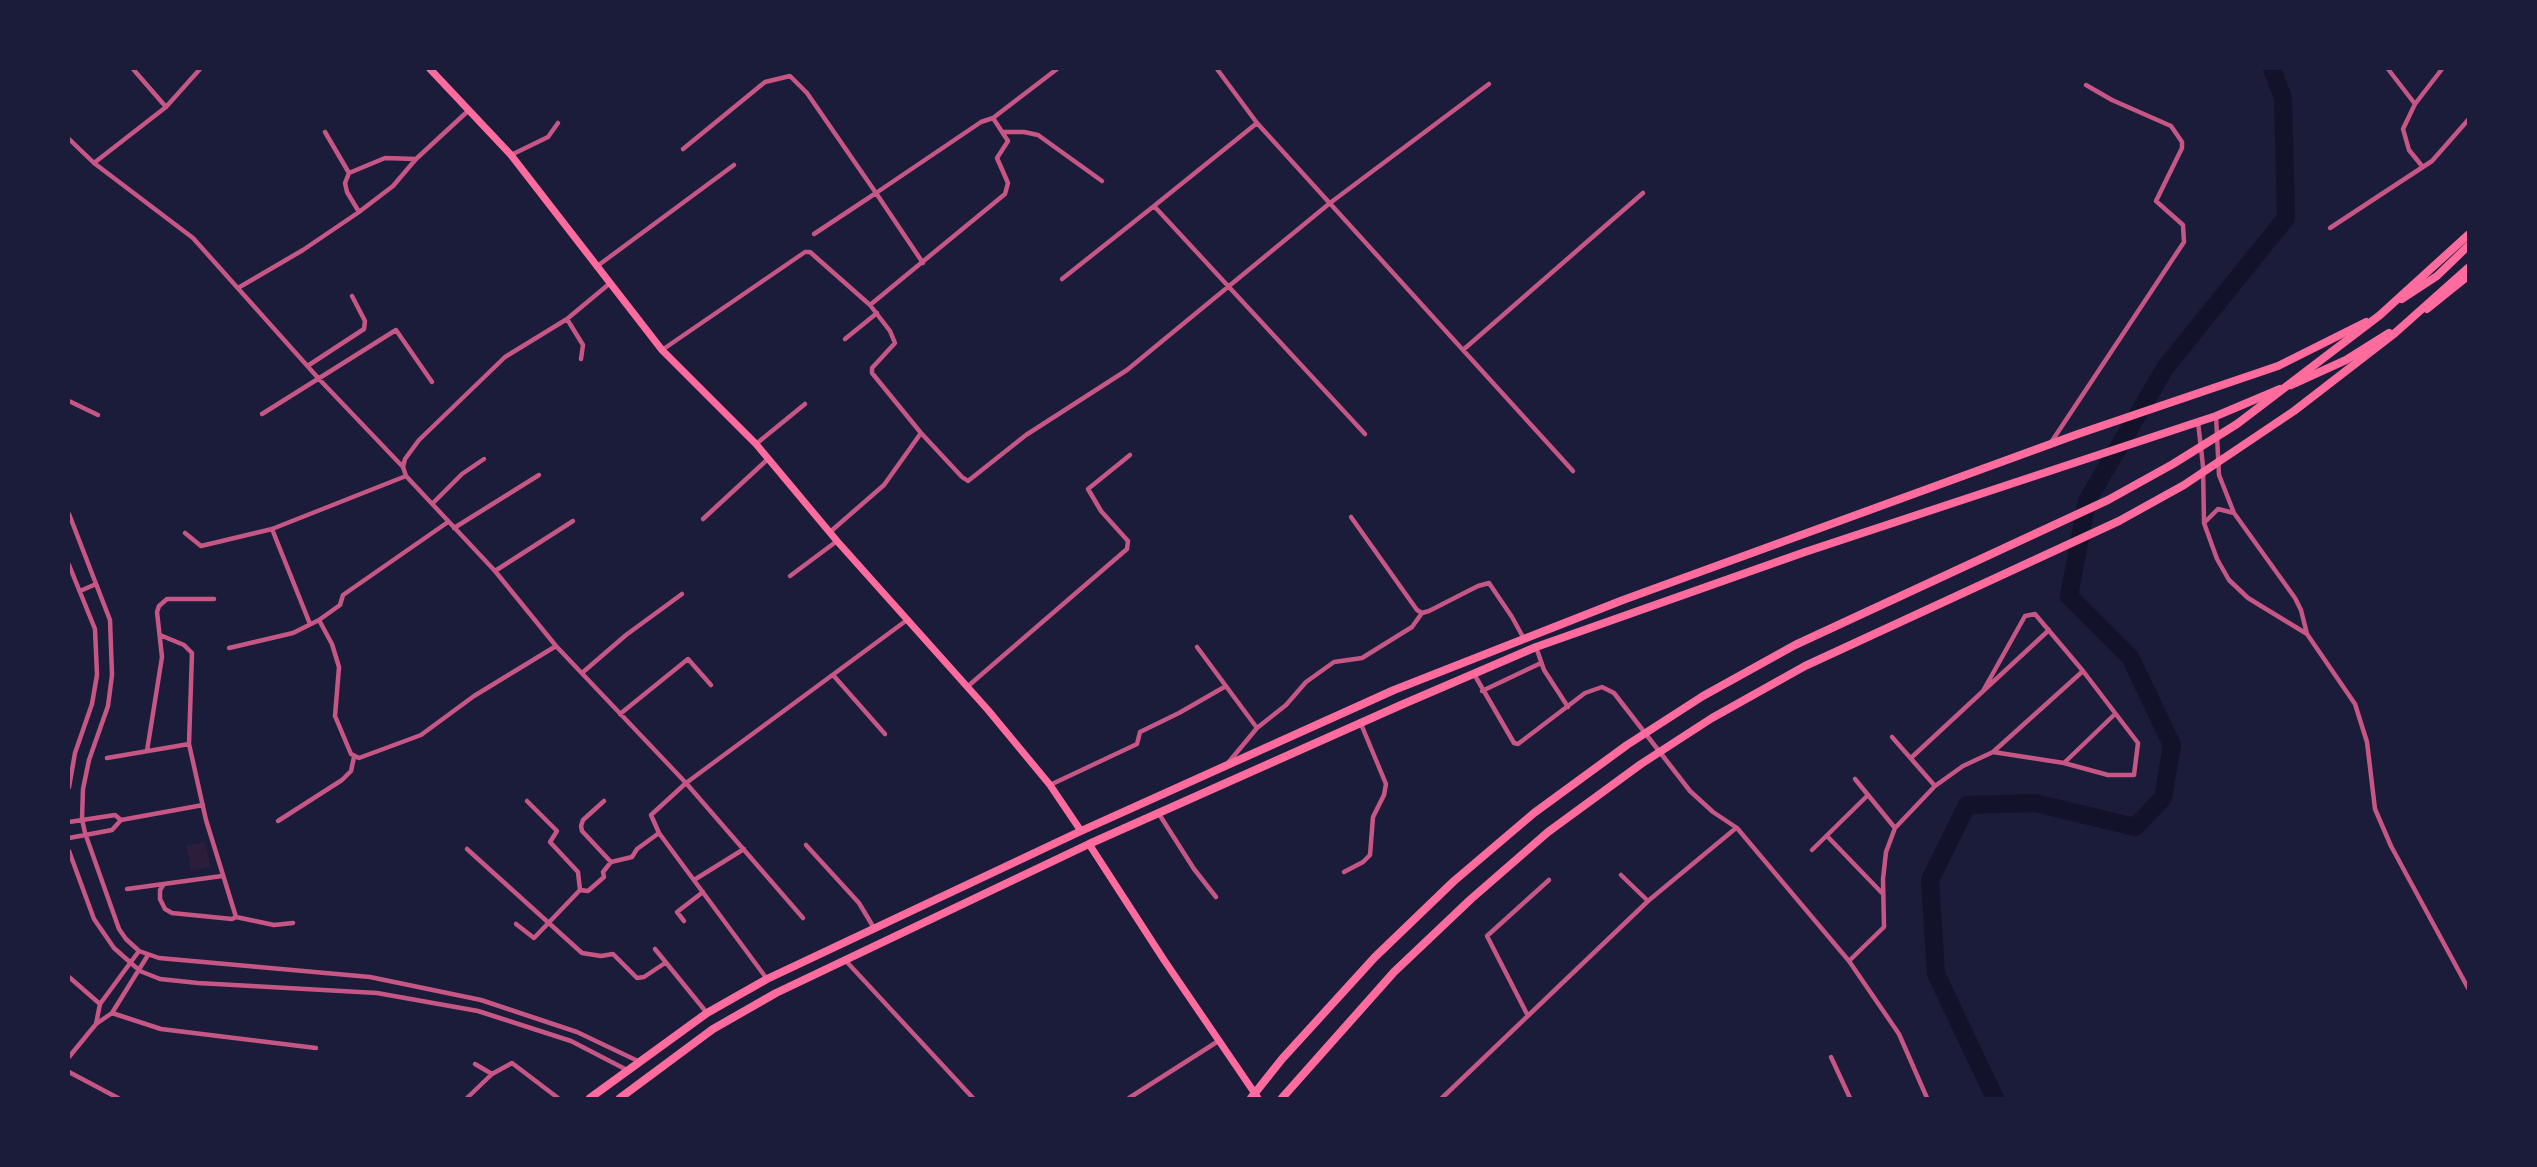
<!DOCTYPE html>
<html>
<head>
<meta charset="utf-8">
<style>
  body { margin:0 }
  #map { position:relative; width:2537px; height:1167px; overflow:hidden; background:#1b1b3a; font-family:"Titillium Web",sans-serif }
  canvas { display:block }
  .frame { position:absolute; inset:0; border:70px solid #1b1b3a; pointer-events:none }
</style>
</head>
<body>
<div id="map">
<canvas width="2537" height="1167"></canvas>
<div class="frame"></div>
</div>
<script>
const c = document.querySelector('canvas').getContext('2d');
c.lineJoin = 'round';
function fillPath(path, color) { c.fillStyle = color; c.fill(path, 'evenodd'); }
const poly = rows => new Path2D(rows.map(r => 'M' + r).join(''));
function strokePath(path, color, width, dash) { c.strokeStyle = color; c.lineWidth = width; c.lineCap = dash ? 'butt' : 'round'; c.setLineDash(dash || []); c.stroke(path); }
fillPath(poly([
  [205,842,211,867,191,871,186,845]
]), '#2a1e3b');
strokePath(poly([
  [1995,1098,1936,974,1930,880,1967,805,2035,803,2135,827,2163,798,2172,745,2130,657,2069,596,2087,501,2165,368,2286,218,2283,98,2272,69]
]), '#12122b', 18);
strokePath(poly([
  [133,69,166,107],
  [1217,69,1257,123,1463,350,1643,193],
  [2388,69,2415,104],
  [993,118,1057,69],
  [1257,123,1154,206,1365,434],
  [325,132,349,173],
  [1004,132,1024,132,1038,135,1102,181],
  [69,139,94,163,193,238,319,379,403,467],
  [683,149,765,82,790,76,807,93,876,193,981,122,993,118,1008,141,997,158,1008,183,1005,194,870,305],
  [511,155,548,137,558,123],
  [94,163,166,107,200,69],
  [2422,166,2409,150,2403,129,2415,104,2442,69],
  [359,212,347,192,345,183,349,173,385,158,416,159,469,110],
  [2330,228,2432,161,2468,120],
  [814,234,876,193,923,263],
  [596,267,734,165],
  [1062,279,1154,206],
  [609,284,567,319,505,357,419,440,405,459,403,467,406,476,495,571,556,646,686,783,803,918],
  [238,288,303,250,359,212,393,186,416,159],
  [567,319,583,345,581,359],
  [845,339,877,313],
  [662,350,805,252,810,252,870,305,890,331,895,343,872,368,872,373,921,433,962,477,968,481,1026,435,1127,370,1330,203,1489,84],
  [1463,350,1573,471],
  [309,365,364,329,365,321,352,296],
  [69,401,98,415],
  [262,414,396,330,432,382],
  [2216,416,2219,475,2234,513,2295,598,2301,610,2307,634,2355,704,2367,742,2375,809,2391,846,2468,988],
  [2198,422,2203,466,2204,523,2217,559,2229,580,2248,598,2307,634],
  [756,444,805,404],
  [2050,444,2184,242,2183,225,2156,201,2182,148,2182,142,2171,126,2112,100,2086,85],
  [432,504,462,474,484,459],
  [69,514,110,620,112,675,108,706,89,760,83,789,82,819,85,833,119,929,126,939,139,951,159,958,370,977,481,1000,577,1032,640,1062],
  [1351,517,1417,610,1422,613,1429,611,1478,586,1489,583,1512,617,1523,637],
  [703,519,769,458],
  [2204,523,2218,509,2234,513],
  [454,528,539,475],
  [272,529,310,624],
  [830,532,884,485,921,433],
  [185,533,201,546,272,529,406,476],
  [69,565,95,629,97,675,92,704,75,753,69,787],
  [495,571,573,521],
  [790,576,837,541],
  [80,591,96,584],
  [319,620,332,644,339,667,335,716,351,754,359,758,421,735,474,696,556,646],
  [160,635,184,645,192,653,189,744,206,820,236,917],
  [1197,647,1257,728,1286,705,1306,682,1334,662,1362,658,1412,627,1422,613],
  [1536,647,1544,670,1568,707],
  [229,648,293,633,319,620,340,605,343,595,448,522],
  [582,673,626,635,682,594],
  [1474,674,1514,743,1518,744,1585,693,1602,687,1614,693,1690,791,1713,812,1737,828,1849,961,1899,1034,1927,1098],
  [833,675,885,734],
  [967,687,1127,549,1128,541,1101,511,1088,489,1130,455],
  [1482,691,1541,663],
  [620,714,688,659,711,685],
  [1892,737,1935,786],
  [147,751,162,657,157,612,159,606,167,599,214,599],
  [1993,752,2083,671],
  [1912,757,2049,630],
  [107,758,189,744],
  [1228,763,1257,728],
  [2064,763,2115,714],
  [1855,779,1895,828],
  [1050,785,1137,744,1140,732,1179,713,1226,686],
  [527,801,557,831,550,842,578,872,580,890],
  [604,801,583,820,581,826,582,831,611,862],
  [1159,814,1194,869,1216,897],
  [121,820,203,805],
  [278,821,342,780,351,771,354,757],
  [69,822,115,815,121,820],
  [1827,836,1882,893],
  [69,838,112,830,121,820],
  [806,845,859,903,874,928],
  [467,849,582,953,601,956,613,954,637,978,644,977,665,963],
  [1812,850,1868,795],
  [69,851,94,919,114,948,140,971,160,979,198,983,377,993,478,1011,571,1041,627,1070],
  [1344,872,1363,862,1370,855,1373,817,1384,795,1386,784,1361,724],
  [1621,875,1648,901],
  [694,880,744,849],
  [164,884,160,890,160,899,165,909,172,913,232,919,236,917,274,925,293,923],
  [127,889,222,876],
  [684,921,677,912,703,892],
  [516,924,534,938,580,890,588,891,604,877,603,872,611,862,632,857,637,849,659,833],
  [655,949,707,1013],
  [845,960,973,1098],
  [1849,961,1884,927,1883,879,1886,852,1895,828,1935,786,1963,766,1993,752,2064,763,2108,775,2134,775,2138,743,2083,671,2035,614,2025,616,1983,691],
  [69,977,100,1004],
  [767,979,659,833,651,815,686,783,907,620],
  [112,1013,161,1029,316,1048],
  [1528,1016,1487,936,1549,880],
  [96,1024,100,1004,139,951],
  [69,1057,96,1024,112,1013,148,955],
  [1831,1057,1850,1098],
  [475,1064,492,1074],
  [69,1072,118,1098],
  [467,1098,492,1074,512,1063,558,1098],
  [1129,1098,1220,1040],
  [1442,1098,1648,901,1736,828]
]), '#c65784', 4.5);
strokePath(poly([
  [430,69,511,155,662,350,756,444,837,541,988,710,1050,785,1081,831],
  [1089,844,1164,960,1258,1098]
]), '#ff6b9d', 7);
strokePath(poly([
  [2402,299,2437,276,2468,246],
  [2427,309,2468,276],
  [2291,385,2346,360,2389,333],
  [590,1098,707,1013,767,979,1081,831,1394,690,1623,600,2078,434,2278,366,2366,322],
  [620,1098,713,1029,776,993,1089,844,1401,705,1536,647,1805,552,2216,416,2280,389]
]), '#ff6b9d', 8);
strokePath(poly([
  [1251,1098,1282,1059,1375,957,1454,881,1534,813,1627,745,1703,696,1795,645,2108,500,2173,464,2237,424,2380,315,2468,235],
  [1282,1098,1394,972,1471,899,1548,832,1641,764,1712,718,1805,666,2119,521,2184,485,2294,411,2395,333,2468,268]
]), '#ff6b9d', 8);
</script>
</body>
</html>
